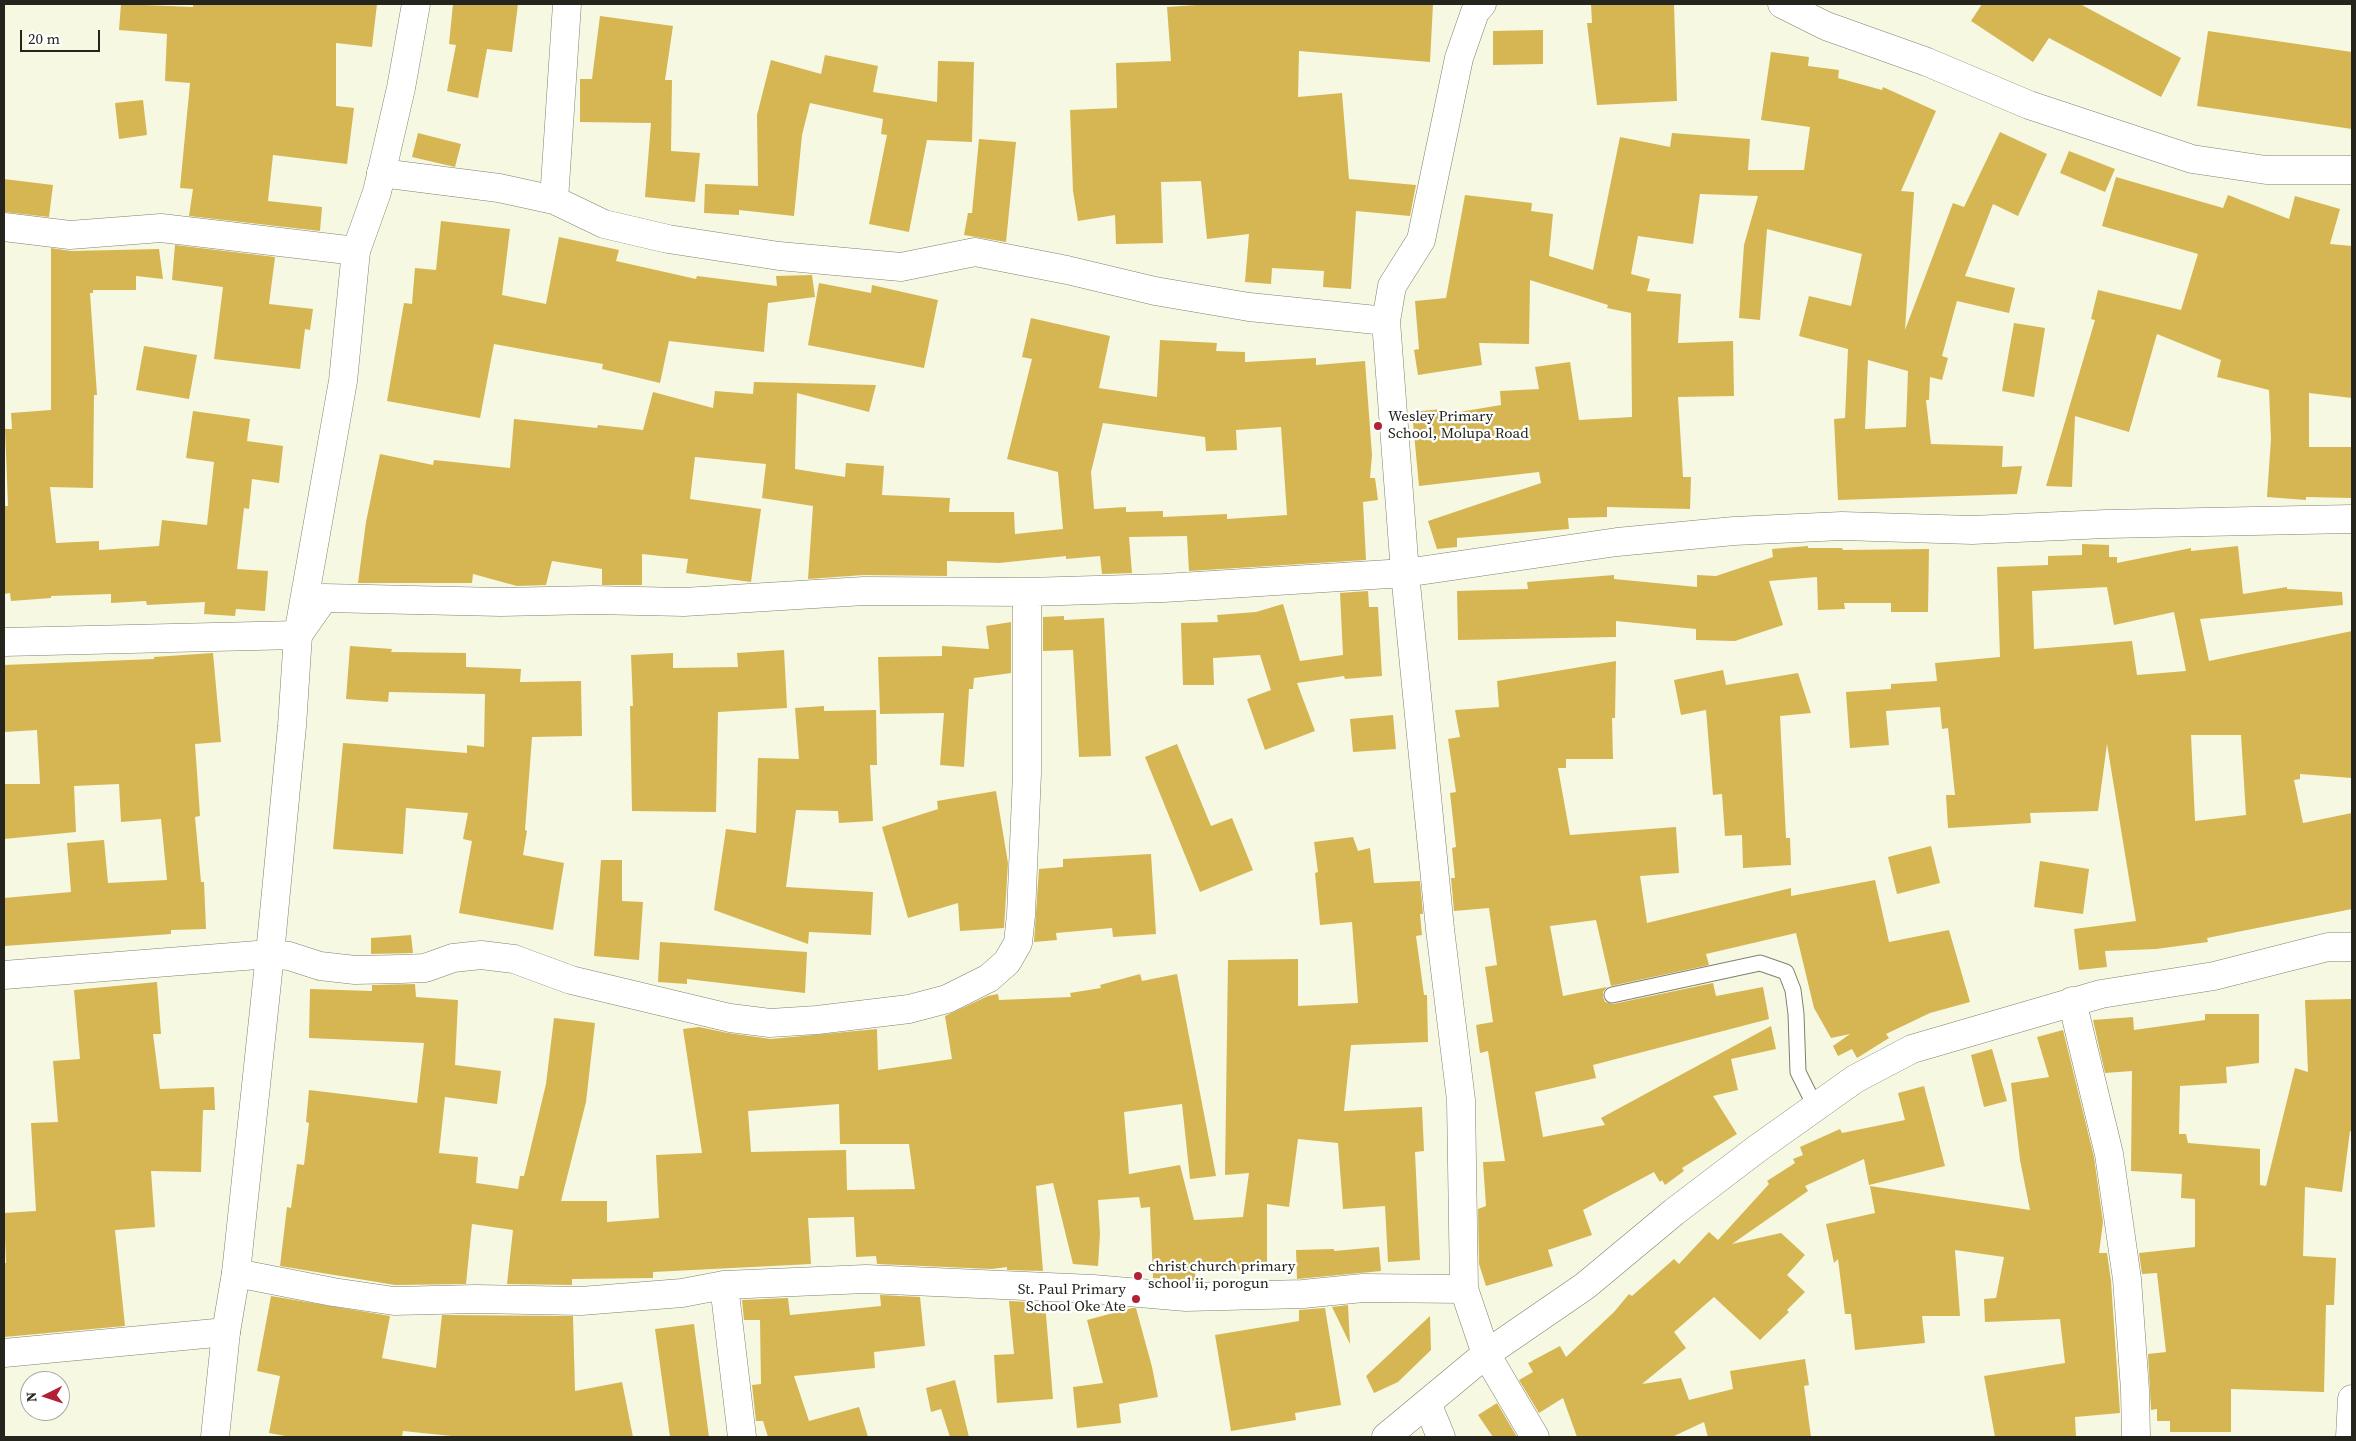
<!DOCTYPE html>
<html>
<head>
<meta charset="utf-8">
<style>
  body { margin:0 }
  #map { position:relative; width:2356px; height:1441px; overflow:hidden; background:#f6f8e2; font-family:"Source Serif 4",serif }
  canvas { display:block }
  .frame { position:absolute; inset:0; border:5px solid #25251d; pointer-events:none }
  .north { position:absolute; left:20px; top:1371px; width:50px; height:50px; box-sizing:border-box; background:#fff; border:1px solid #a8a8a5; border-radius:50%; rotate:266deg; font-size:14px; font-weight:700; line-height:20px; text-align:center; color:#25251d }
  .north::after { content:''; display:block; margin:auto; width:18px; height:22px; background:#b21f37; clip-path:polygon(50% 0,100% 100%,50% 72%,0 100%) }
  .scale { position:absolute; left:20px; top:30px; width:80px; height:22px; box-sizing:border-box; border:2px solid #25251d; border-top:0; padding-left:6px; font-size:15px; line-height:18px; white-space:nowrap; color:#25251d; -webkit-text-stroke:4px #fff; paint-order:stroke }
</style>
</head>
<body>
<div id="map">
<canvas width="2356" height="1441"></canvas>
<div class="frame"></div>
<div class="north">N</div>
<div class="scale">20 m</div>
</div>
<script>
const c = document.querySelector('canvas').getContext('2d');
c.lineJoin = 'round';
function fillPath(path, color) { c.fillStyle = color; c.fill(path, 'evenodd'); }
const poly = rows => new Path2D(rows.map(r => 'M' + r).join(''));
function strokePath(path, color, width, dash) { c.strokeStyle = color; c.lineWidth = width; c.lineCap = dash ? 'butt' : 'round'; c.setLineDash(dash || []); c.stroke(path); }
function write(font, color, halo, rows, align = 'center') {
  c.font = font + ' "Source Serif 4",serif'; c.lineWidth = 4.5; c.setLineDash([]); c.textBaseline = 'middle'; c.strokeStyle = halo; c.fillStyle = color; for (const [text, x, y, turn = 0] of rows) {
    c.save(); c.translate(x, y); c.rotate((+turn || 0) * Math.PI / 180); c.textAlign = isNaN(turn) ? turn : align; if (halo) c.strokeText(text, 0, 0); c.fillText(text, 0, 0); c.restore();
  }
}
fillPath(poly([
  [121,4,193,7,193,4,377,4,372,47,336,43,336,106,354,108,347,164,273,155,268,201,322,207,320,231,189,216,193,189,180,188,190,83,165,81,167,34,119,30],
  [453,4,518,4,512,52,487,49,478,98,447,91,456,45,449,44],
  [1211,4,1433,4,1430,62,1299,51,1298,97,1342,93,1349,179,1416,185,1410,216,1356,211,1351,289,1323,287,1324,271,1272,268,1271,284,1245,282,1249,234,1207,239,1201,181,1161,182,1163,243,1116,244,1115,215,1078,221,1073,191,1070,110,1117,108,1116,63,1171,61,1167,7],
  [1591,4,1674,4,1677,101,1597,105,1587,23,1592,23],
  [1982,4,2080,4,2181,58,2161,97,2049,38,2033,62,1971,21],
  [600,16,673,26,665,80,672,80,671,151,700,153,695,202,645,197,651,123,580,122,580,79,592,79],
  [1543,30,1543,64,1493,65,1493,31],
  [2208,31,2352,52,2352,129,2197,106],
  [1771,52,1809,57,1808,66,1839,70,1838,78,1882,90,1883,87,1936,111,1901,191,1914,192,1905,330,1953,203,1964,207,2000,132,2047,154,2018,216,1993,204,1965,276,2015,288,2009,313,1957,301,1942,356,1948,358,1942,380,1930,377,1929,400,1926,400,1931,444,2003,446,2002,467,2022,466,2017,494,1838,500,1834,419,1845,418,1848,349,1799,336,1809,296,1851,306,1862,254,1767,229,1760,320,1739,318,1744,245,1758,196,1700,194,1693,244,1638,236,1631,274,1650,279,1647,291,1681,294,1678,343,1733,341,1734,396,1678,397,1683,477,1691,477,1690,509,1607,507,1607,517,1568,518,1569,529,1457,538,1457,547,1437,549,1428,521,1541,483,1539,472,1419,486,1412,412,1441,409,1441,415,1501,405,1500,391,1539,389,1535,367,1570,362,1579,420,1632,417,1631,313,1607,308,1608,305,1530,280,1529,344,1479,343,1482,365,1418,375,1414,350,1419,349,1415,301,1446,298,1465,195,1532,203,1531,211,1553,214,1549,256,1593,270,1620,137,1670,147,1672,133,1750,139,1748,170,1804,170,1810,127,1761,120],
  [1868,360,1908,371,1906,427,1865,429],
  [825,55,878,66,873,92,937,102,938,61,974,62,972,142,927,140,909,232,869,224,887,135,881,134,883,119,810,103,802,135,794,216,739,210,739,215,704,213,705,184,758,186,757,115,771,60,821,74],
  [143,100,147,135,119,139,115,103],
  [418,133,461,144,455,167,412,157],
  [979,139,1016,142,1006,242,964,235,968,213,972,213],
  [2069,151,2115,169,2105,192,2060,173],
  [2116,177,2223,208,2228,195,2289,219,2295,196,2340,209,2330,244,2352,246,2352,398,2309,393,2309,447,2351,447,2351,498,2306,497,2306,500,2267,497,2271,439,2269,390,2217,377,2221,360,2157,334,2129,432,2075,416,2072,487,2046,486,2095,320,2091,319,2098,290,2181,310,2198,254,2102,226],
  [4,179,53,185,49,217,4,212],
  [441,221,510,229,502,295,546,304,559,237,619,250,616,261,696,279,697,276,777,286,776,276,812,275,815,297,768,303,764,352,669,341,660,383,602,369,603,364,494,344,480,418,387,401,404,303,412,304,415,268,436,270],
  [175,245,275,257,269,304,313,309,310,330,305,329,300,369,214,359,223,287,172,280],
  [51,248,71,251,159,249,163,279,136,276,136,290,93,290,93,293,90,293,97,395,94,395,93,488,50,487,56,543,99,541,99,550,159,546,162,520,207,525,214,462,186,458,193,411,250,419,247,441,283,446,279,483,252,479,249,509,244,508,237,569,268,571,265,611,236,609,235,616,204,614,205,602,147,605,146,601,111,603,111,594,51,596,51,598,11,601,10,593,4,594,4,506,8,506,5,429,12,429,11,413,51,410],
  [819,283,871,293,872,285,938,300,924,368,808,345],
  [1031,318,1110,336,1099,388,1157,397,1160,340,1217,343,1216,351,1245,352,1245,362,1316,358,1316,365,1365,361,1372,455,1370,478,1375,478,1378,500,1363,502,1366,560,1189,571,1187,536,1129,537,1132,573,1102,574,1100,556,1066,559,1066,556,999,563,947,561,947,576,864,575,808,579,813,506,762,498,766,464,695,457,690,499,761,509,751,582,686,573,688,559,642,554,642,585,602,585,602,569,552,561,546,585,517,586,473,574,472,583,358,583,366,522,380,454,433,465,434,460,510,468,514,419,597,428,598,425,643,430,653,392,713,408,715,391,753,394,754,382,876,385,869,412,797,393,795,469,845,477,846,463,884,466,882,495,950,498,949,512,1014,512,1015,534,1063,529,1058,472,1007,459,1032,359,1022,357],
  [1103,423,1205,437,1206,451,1237,450,1236,430,1281,427,1287,515,1227,519,1227,514,1163,517,1163,511,1126,512,1126,507,1094,509,1091,472],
  [2014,323,2045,328,2034,397,2002,391],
  [144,346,197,355,189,399,136,390],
  [2082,544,2109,545,2109,557,2117,557,2117,563,2191,548,2191,551,2238,546,2243,594,2287,587,2287,589,2342,592,2343,605,2200,619,2209,661,2352,631,2352,778,2300,774,2300,779,2294,780,2303,823,2352,813,2352,909,2207,938,2208,942,2156,949,2105,951,2107,967,2079,970,2074,929,2136,921,2107,744,2098,811,2030,813,2031,823,1948,828,1946,795,1955,795,1948,728,1942,729,1940,707,1886,711,1889,745,1850,748,1846,692,1891,689,1891,684,1937,681,1935,663,2000,657,1997,567,2048,565,2048,556,2082,555],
  [2107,587,2114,625,2174,612,2186,671,2137,675,2132,641,2034,649,2032,591],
  [2191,735,2241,735,2246,815,2195,821],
  [1808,546,1808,548,1842,548,1843,550,1929,549,1928,612,1891,612,1891,603,1844,603,1845,609,1818,610,1817,577,1769,581,1783,625,1735,641,1696,640,1696,629,1616,621,1616,637,1458,640,1457,591,1528,589,1527,582,1614,575,1614,579,1697,587,1697,575,1716,576,1773,557,1772,549],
  [1368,591,1369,607,1378,607,1382,676,1345,679,1344,676,1297,683,1315,731,1265,750,1247,699,1271,690,1260,655,1213,658,1214,685,1183,685,1181,623,1218,622,1217,615,1256,612,1283,604,1300,661,1343,655,1340,593],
  [1064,616,1064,620,1104,618,1111,756,1079,757,1073,650,1043,651,1043,617],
  [1011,622,1011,673,974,678,973,689,969,689,964,767,940,765,944,713,880,714,878,657,942,656,942,646,989,649,986,626],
  [350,646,392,649,391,652,466,653,466,667,521,669,520,682,581,681,582,736,532,737,525,830,527,831,523,855,564,863,553,930,459,913,472,841,463,839,468,813,406,808,403,854,333,849,343,743,467,753,467,745,484,747,485,694,389,692,388,702,346,699],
  [784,650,787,708,718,712,716,812,632,811,630,706,633,706,631,655,673,653,673,668,738,667,737,653],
  [213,653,221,742,195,744,200,816,195,817,201,882,204,882,206,929,171,930,171,934,4,946,4,898,71,892,67,843,104,840,108,883,167,880,161,819,121,822,119,784,74,786,76,832,4,839,4,784,40,784,37,730,4,732,4,665,154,659,154,657],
  [1616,661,1615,718,1612,718,1613,759,1566,759,1566,768,1558,768,1570,835,1676,827,1679,873,1640,876,1647,923,1791,888,1791,896,1875,880,1889,942,1949,930,1970,1002,1930,1013,1886,1034,1889,1038,1857,1058,1852,1049,1838,1056,1833,1046,1850,1034,1831,1038,1814,1008,1796,933,1706,954,1709,965,1611,986,1596,920,1550,926,1563,996,1607,987,1603,992,1603,997,1605,1002,1613,1004,1713,983,1716,996,1763,987,1769,1019,1593,1065,1596,1078,1535,1092,1543,1137,1605,1125,1601,1118,1771,1026,1776,1049,1731,1059,1738,1090,1713,1096,1737,1134,1682,1168,1684,1171,1665,1185,1662,1180,1660,1182,1654,1172,1583,1210,1592,1235,1548,1250,1553,1266,1486,1286,1479,1264,1478,1209,1486,1206,1483,1162,1505,1161,1488,1051,1480,1053,1476,1025,1493,1022,1485,967,1497,965,1489,908,1454,911,1451,878,1455,878,1452,848,1456,847,1450,793,1456,792,1448,739,1460,737,1455,710,1499,707,1497,681],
  [1723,670,1726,685,1798,673,1811,713,1780,716,1786,838,1790,838,1791,865,1743,868,1742,835,1725,836,1722,794,1713,795,1706,710,1681,715,1674,680],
  [824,706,824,711,876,710,877,765,870,765,873,821,839,823,838,811,796,810,786,887,873,892,871,935,809,932,808,944,714,910,726,829,756,833,758,758,799,759,795,708],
  [1393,715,1396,749,1353,752,1350,719],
  [1177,744,1211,826,1232,818,1253,870,1200,892,1145,757],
  [996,791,1008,863,1004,928,960,931,958,903,908,918,882,827,938,809,937,801],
  [1353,837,1358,851,1370,848,1374,883,1420,881,1423,914,1420,914,1422,935,1416,936,1424,995,1427,995,1428,1042,1351,1045,1344,1111,1422,1107,1424,1151,1415,1152,1420,1260,1388,1262,1385,1206,1343,1209,1338,1143,1298,1139,1289,1207,1267,1204,1267,1268,1243,1268,1244,1270,1195,1273,1196,1281,1153,1278,1150,1207,1141,1208,1139,1197,1098,1200,1100,1234,1098,1266,1073,1264,1053,1183,1036,1186,1043,1271,1007,1270,1007,1267,992,1269,877,1264,876,1256,856,1257,854,1217,808,1218,811,1264,653,1272,653,1278,572,1279,572,1285,507,1284,513,1230,472,1224,466,1284,395,1285,280,1266,287,1207,291,1208,297,1164,304,1165,309,1123,306,1122,309,1090,417,1103,424,1043,309,1038,310,989,372,991,372,985,415,984,416,997,458,1000,455,1065,501,1071,497,1104,445,1097,439,1153,478,1157,476,1183,518,1189,520,1176,524,1176,546,1084,554,1018,595,1023,586,1102,561,1201,607,1201,607,1222,659,1218,656,1155,702,1153,683,1029,699,1027,728,1033,771,1039,877,1029,878,1070,952,1059,945,1016,988,996,998,994,999,1000,1071,997,1070,993,1101,988,1100,985,1140,974,1142,981,1177,974,1216,1176,1190,1179,1182,1104,1124,1112,1129,1174,1180,1165,1194,1220,1243,1217,1249,1173,1225,1175,1228,960,1298,959,1298,1006,1358,1003,1352,922,1320,925,1315,873,1318,872,1314,842],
  [839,1104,840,1144,909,1144,915,1189,847,1190,846,1150,751,1152,748,1111],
  [1931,846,1940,883,1897,894,1888,857],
  [1151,854,1156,934,1113,937,1112,928,1056,933,1057,940,1034,942,1039,869,1063,867,1063,859],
  [601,860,622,860,622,901,643,902,639,960,594,956],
  [2040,861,2089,869,2083,914,2034,907],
  [411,935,413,953,371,954,371,938],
  [660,942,807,952,805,993,687,979,687,984,658,982],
  [157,982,161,1034,153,1034,160,1089,214,1087,215,1110,203,1110,201,1172,151,1171,155,1227,115,1230,125,1326,4,1337,4,1263,6,1263,4,1213,36,1211,31,1123,58,1122,53,1061,80,1059,74,990],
  [2352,999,2352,1132,2350,1131,2342,1192,2305,1187,2303,1256,2336,1258,2334,1305,2326,1305,2324,1392,2231,1389,2231,1432,2170,1432,2170,1421,2157,1421,2157,1409,2151,1410,2148,1354,2166,1352,2157,1273,2142,1274,2139,1253,2195,1247,2195,1199,2181,1198,2182,1174,2131,1171,2132,1071,2105,1073,2093,1020,2133,1017,2134,1030,2205,1020,2205,1014,2259,1014,2259,1063,2226,1067,2227,1083,2180,1086,2179,1134,2186,1134,2188,1143,2260,1149,2260,1185,2266,1186,2295,1068,2308,1072,2305,1000],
  [2063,1030,2094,1157,2103,1222,2099,1253,2107,1253,2111,1281,2120,1413,2075,1417,2076,1437,1995,1437,1984,1376,2065,1363,2060,1319,1985,1322,1984,1299,1996,1298,2004,1257,1955,1250,1960,1316,1922,1316,1925,1343,1855,1350,1851,1314,1845,1314,1838,1259,1834,1263,1826,1224,1875,1213,1870,1186,2030,1210,2020,1160,2011,1083,2049,1077,2037,1037],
  [1992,1049,2007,1101,1984,1107,1971,1055],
  [1924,1086,1945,1166,1869,1185,1864,1159,1805,1186,1808,1191,1732,1244,1781,1233,1805,1255,1787,1275,1805,1292,1787,1310,1789,1312,1760,1340,1714,1297,1674,1332,1686,1348,1642,1384,1681,1378,1689,1400,1733,1389,1730,1371,1805,1359,1809,1385,1804,1386,1811,1437,1708,1437,1704,1422,1672,1437,1577,1437,1563,1398,1539,1413,1519,1380,1533,1372,1528,1363,1560,1346,1566,1357,1614,1312,1629,1294,1632,1296,1674,1259,1679,1264,1709,1232,1718,1240,1769,1184,1767,1181,1795,1163,1793,1159,1803,1155,1800,1147,1840,1129,1842,1133,1905,1120,1898,1093],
  [1379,1247,1381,1271,1297,1279,1296,1250,1334,1249,1334,1251],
  [880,1295,920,1297,925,1346,874,1352,875,1368,794,1376,809,1421,859,1407,868,1437,768,1437,763,1421,756,1421,752,1385,761,1384,760,1320,744,1320,742,1300,788,1298,790,1315,881,1306],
  [271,1296,390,1316,382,1358,436,1368,442,1315,573,1316,575,1391,622,1382,633,1437,461,1437,403,1431,402,1437,291,1437,269,1433,280,1376,257,1371],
  [1009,1301,1045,1303,1053,1399,997,1403,994,1355,1014,1354],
  [1348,1305,1350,1344,1332,1307],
  [1132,1308,1136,1308,1152,1367,1158,1397,1119,1404,1121,1423,1077,1428,1073,1387,1103,1383,1087,1320],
  [1325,1308,1341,1405,1295,1413,1296,1420,1231,1431,1215,1335,1299,1321,1299,1310],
  [1430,1316,1431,1350,1398,1382,1374,1393,1366,1376],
  [694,1324,709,1437,670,1437,655,1329],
  [955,1380,969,1437,950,1437,941,1409,931,1412,926,1388],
  [1497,1403,1517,1437,1493,1437,1478,1415]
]), '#d5b653');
const service = poly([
  [1612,995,1760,963,1786,972,1793,990,1796,1014,1798,1072,1815,1106]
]);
const minor = poly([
  [1482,4,1475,12,1459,58,1421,240,1392,286,1386,321,1405,573,1440,929,1461,1100,1464,1289,1486,1354,1535,1437],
  [1782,4,1826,26,1927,62,2029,105,2192,159,2266,170,2352,170],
  [381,173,499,188,554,200,604,224,668,239,779,256,901,267,975,252,1067,270,1155,291,1249,307,1386,321],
  [554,200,567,4],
  [4,227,70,235,161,228,356,251],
  [4,642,298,635,324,598,501,602,593,600,684,602,864,591,1027,592,1164,588,1405,573,1617,542,1734,531,1842,526,1972,530,2106,524,2352,519],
  [4,975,270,954,289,956,320,966,355,970,401,969,425,968,453,958,481,955,514,959,571,980,730,1018,770,1023,817,1020,909,1009,947,999,989,978,1007,962,1018,943,1021,915,1027,773,1027,592],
  [2072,1001,2109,1154,2127,1279,2135,1390,2136,1437],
  [236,1273,333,1292,394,1301,476,1299,581,1301,682,1293,724,1285,866,1279,1093,1289,1186,1297,1303,1294,1363,1288,1464,1289],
  [724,1285,742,1437],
  [4,1353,226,1332],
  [1427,1403,1441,1437],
  [1386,1437,1486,1354,1585,1286,1674,1212,1758,1148,1855,1079,1912,1049,2101,994,2214,976,2328,947,2352,947],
  [2350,1437,2352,1399]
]);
const tertiary = poly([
  [215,1437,226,1332,236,1273,270,954,292,726,298,635,343,381,356,251,377,192,401,88,416,4]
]);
strokePath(service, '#80816e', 17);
strokePath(minor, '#80816e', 29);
strokePath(tertiary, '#80816e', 29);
strokePath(service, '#fff', 15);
strokePath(minor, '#fff', 28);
strokePath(tertiary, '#fff', 28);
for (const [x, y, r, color] of [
  [1378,426,5,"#b21f37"],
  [1138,1276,5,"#b21f37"],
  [1136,1299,5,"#b21f37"]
]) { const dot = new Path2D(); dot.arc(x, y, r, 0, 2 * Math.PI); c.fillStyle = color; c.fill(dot); strokePath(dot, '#fff', 2); }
write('15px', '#25251d', '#fff', [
  ["Wesley Primary",1388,417],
  ["School, Molupa Road",1388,434],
  ["christ church primary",1148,1267],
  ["school ii, porogun",1148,1284],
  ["St. Paul Primary",1126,1290,"right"],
  ["School Oke Ate",1126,1307,"right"]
], 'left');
</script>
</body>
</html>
